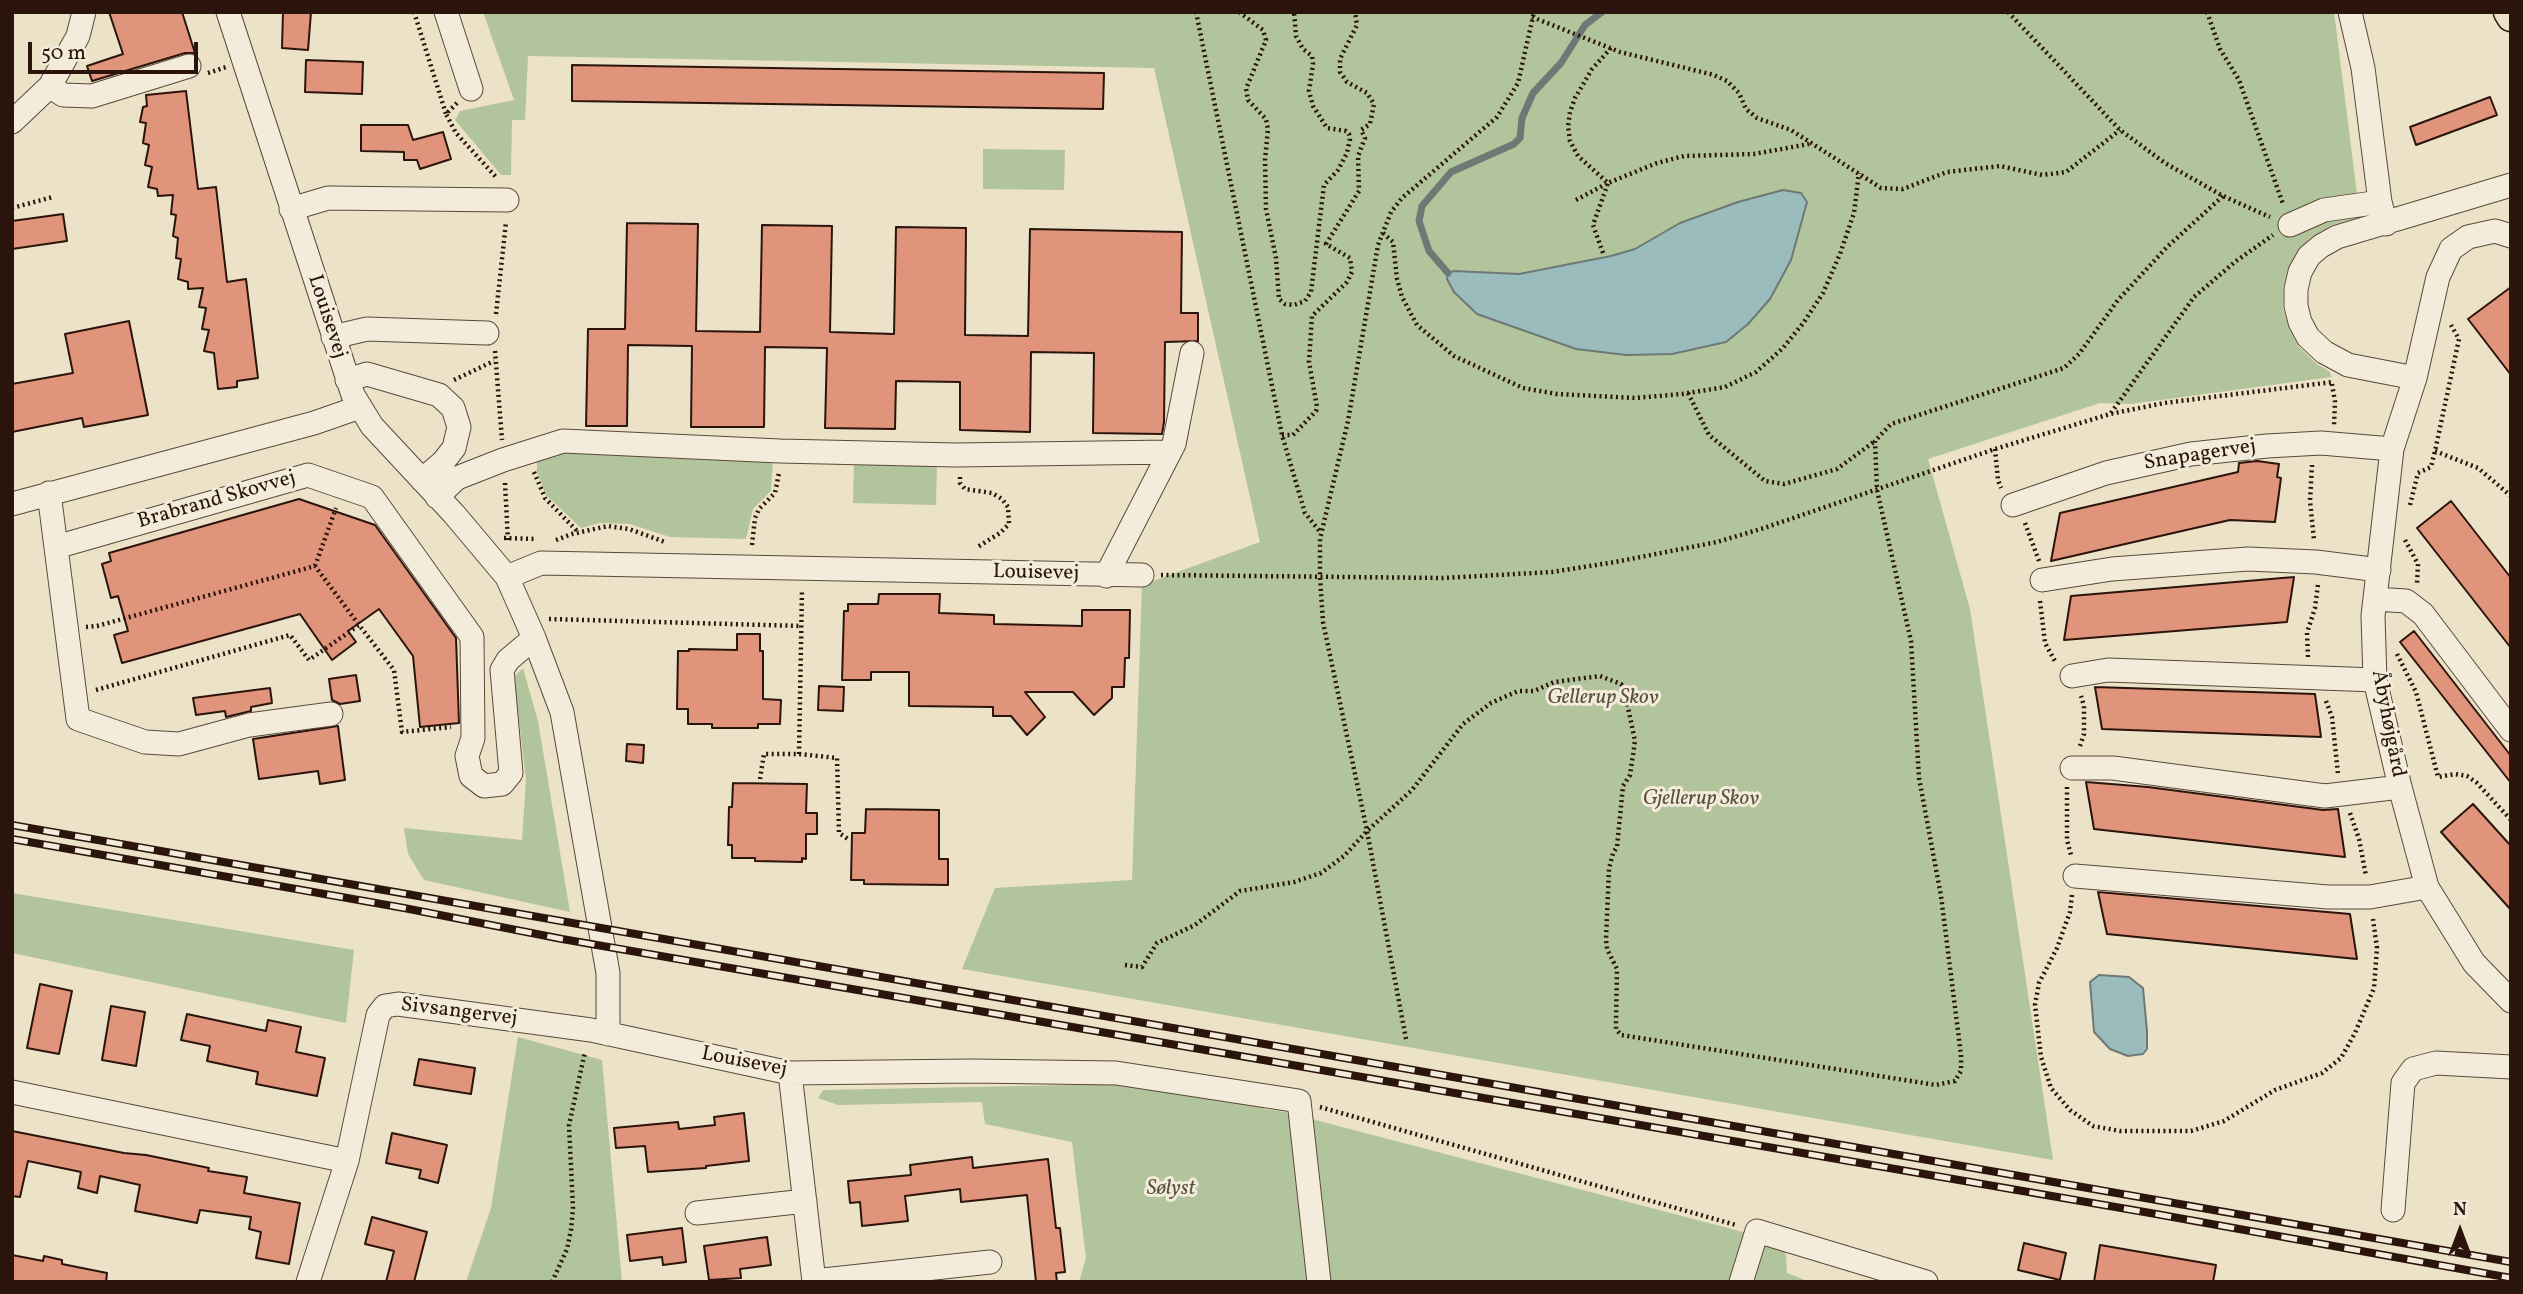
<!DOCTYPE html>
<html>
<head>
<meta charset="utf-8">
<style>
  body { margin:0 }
  #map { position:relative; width:2523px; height:1294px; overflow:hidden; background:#ece2c8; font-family:Vollkorn,serif }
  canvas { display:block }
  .frame { position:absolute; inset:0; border:14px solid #2b140b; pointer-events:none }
  .north { position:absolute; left:2425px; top:1196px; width:70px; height:70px; -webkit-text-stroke:5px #f3ecdb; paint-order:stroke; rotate:0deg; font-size:19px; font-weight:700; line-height:28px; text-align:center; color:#2b140b }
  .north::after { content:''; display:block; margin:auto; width:24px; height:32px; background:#2b140b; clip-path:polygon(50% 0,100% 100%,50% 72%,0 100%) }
  .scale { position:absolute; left:28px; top:42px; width:170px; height:32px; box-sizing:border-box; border:4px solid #2b140b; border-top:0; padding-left:9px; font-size:21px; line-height:24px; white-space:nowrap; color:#2b140b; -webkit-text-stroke:5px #f3ecdb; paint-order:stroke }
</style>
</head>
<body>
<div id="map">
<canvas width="2523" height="1294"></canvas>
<div class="frame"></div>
<div class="north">N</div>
<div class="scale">50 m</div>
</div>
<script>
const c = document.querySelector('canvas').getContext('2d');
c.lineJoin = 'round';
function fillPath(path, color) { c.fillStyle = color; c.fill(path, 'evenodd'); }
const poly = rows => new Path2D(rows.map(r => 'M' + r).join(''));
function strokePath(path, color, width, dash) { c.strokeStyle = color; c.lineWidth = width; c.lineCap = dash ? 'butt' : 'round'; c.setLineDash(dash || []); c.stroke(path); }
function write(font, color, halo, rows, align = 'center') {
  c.font = font + ' Vollkorn,serif'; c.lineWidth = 6; c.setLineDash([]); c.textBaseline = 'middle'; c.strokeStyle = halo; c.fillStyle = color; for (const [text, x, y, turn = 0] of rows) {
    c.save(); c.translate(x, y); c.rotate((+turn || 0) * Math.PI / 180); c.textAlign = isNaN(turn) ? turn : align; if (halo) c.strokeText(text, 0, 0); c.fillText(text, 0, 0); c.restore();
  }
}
fillPath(poly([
  [483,12,2334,12,2360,217,2332,225,2313,236,2299,250,2288,269,2283,288,2283,308,2288,326,2298,346,2317,364,2330,372,2331,377,2131,404,2100,403,1928,459,1970,609,2053,1160,962,969,995,888,1132,880,1142,585,1260,542,1154,68,528,56,525,120,512,120,511,175,501,175,455,120,460,111,514,100],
  [983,149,1065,150,1064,190,983,189],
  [560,448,773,460,771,491,753,509,746,539,670,537,630,524,600,523,581,528,546,495,537,472,537,455],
  [854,462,937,464,936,505,853,503],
  [523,668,538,721,570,912,424,880,408,854,404,828,522,840,526,780,514,677],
  [12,893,354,950,346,1023,12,953],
  [518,1037,602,1060,622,1282,466,1282,491,1208],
  [1122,1084,1259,1103,1264,1109,1285,1112,1785,1243,1787,1273,1810,1282,1079,1282,1086,1258,1072,1142,985,1124,982,1102,838,1105,818,1098,823,1090]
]), '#b2c49b');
const water = poly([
  [1783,190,1801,193,1807,202,1791,260,1770,299,1748,324,1726,342,1672,354,1626,355,1576,349,1477,314,1454,292,1447,279,1448,273,1454,271,1519,274,1611,256,1635,249,1680,223,1738,202,1783,190],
  [2099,975,2129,977,2143,988,2147,1031,2147,1049,2143,1054,2128,1056,2110,1049,2094,1032,2090,982,2099,975]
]);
fillPath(water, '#9abcbd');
strokePath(water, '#6e7976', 2);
strokePath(poly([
  [1448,273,1429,251,1419,221,1422,206,1451,172,1514,144,1520,138,1522,118,1533,93,1561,63,1585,25,1602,12]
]), '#6e7976', 7);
const building = poly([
  [109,12,182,12,195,53,185,53,92,81,87,66,123,54,109,12],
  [283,12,311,12,308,50,282,48,283,12],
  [306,60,363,62,362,94,305,92,306,60],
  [572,65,1104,73,1103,109,572,101,572,65],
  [186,91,198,189,216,187,227,282,246,279,258,378,237,381,237,387,218,389,214,353,204,351,209,330,202,329,206,308,199,307,203,288,188,289,188,282,178,279,181,259,176,258,178,238,173,236,176,215,171,214,173,195,158,196,157,189,148,187,152,167,145,165,149,145,143,143,146,123,140,122,143,107,147,106,146,95,186,91],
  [2490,97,2497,115,2416,145,2410,127,2490,97],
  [361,125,408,125,413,140,443,132,451,159,420,169,417,160,404,160,404,152,361,151,361,125],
  [63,214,67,241,12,249,12,221,63,214],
  [627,223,698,224,696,331,760,332,762,225,832,226,830,332,894,334,896,227,966,228,965,335,1028,336,1030,229,1182,232,1181,313,1198,313,1198,341,1165,342,1164,422,1162,434,1093,433,1094,353,1031,352,1030,432,960,430,960,382,896,381,895,429,825,428,827,348,765,347,764,427,691,427,692,346,628,345,627,426,586,426,588,329,625,329,627,223],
  [2511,287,2511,375,2468,319,2511,287],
  [129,321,148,415,84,427,82,418,12,432,12,384,73,373,65,334,129,321],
  [2257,461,2279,464,2277,477,2281,478,2275,522,2230,520,2051,561,2060,513,2238,472,2239,463,2257,461],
  [299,499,375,525,456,638,459,723,420,727,413,656,379,609,348,631,356,642,332,660,300,614,122,663,114,635,128,631,118,596,111,598,102,564,111,561,109,553,299,499],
  [2451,501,2511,578,2511,648,2417,528,2451,501],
  [2294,577,2287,622,2064,640,2071,596,2294,577],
  [879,594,940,594,939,613,994,615,994,624,1082,626,1082,610,1130,610,1129,658,1125,658,1124,687,1112,687,1112,698,1094,715,1073,692,1025,692,1045,717,1027,735,1011,716,993,716,993,707,909,706,909,672,871,672,871,680,842,680,844,611,848,611,848,604,878,604,879,594],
  [2414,631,2511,756,2511,783,2400,642,2414,631],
  [737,634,760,634,760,651,763,651,763,699,781,700,780,724,758,724,758,728,712,728,712,724,688,724,688,709,677,709,678,651,689,651,689,649,737,650,737,634],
  [356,675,360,701,340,704,332,700,329,679,356,675],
  [819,686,844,687,843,711,818,710,819,686],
  [2095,687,2315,694,2321,737,2102,729,2095,687],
  [270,688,272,703,251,707,251,711,226,717,225,711,196,715,193,698,270,688],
  [338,726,345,780,320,784,318,771,259,779,253,739,338,726],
  [627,744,644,745,643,763,626,761,627,744],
  [2086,782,2148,787,2323,810,2338,809,2345,857,2094,829,2086,782],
  [733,783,807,784,806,813,817,813,817,834,806,834,806,859,802,858,802,862,755,861,755,858,732,858,732,845,728,845,729,807,732,807,733,783],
  [2473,804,2511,846,2511,910,2441,832,2473,804],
  [866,809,939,810,939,859,948,859,948,885,864,884,864,880,851,880,852,833,865,833,866,809],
  [2098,892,2350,914,2357,959,2107,934,2098,892],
  [40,984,72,991,59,1054,27,1048,40,984],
  [111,1006,145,1012,136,1066,102,1060,111,1006],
  [187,1014,266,1031,268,1020,301,1027,296,1052,325,1058,317,1096,256,1084,258,1072,207,1061,210,1046,181,1040,187,1014],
  [419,1059,475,1068,471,1094,414,1085,419,1059],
  [744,1113,749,1161,706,1166,706,1168,648,1172,645,1146,616,1148,614,1128,678,1122,679,1129,715,1125,714,1117,744,1113],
  [12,1131,124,1153,146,1155,209,1168,208,1171,247,1177,244,1193,300,1203,289,1264,256,1258,261,1232,249,1229,251,1217,200,1210,197,1223,135,1211,140,1185,100,1176,97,1193,78,1188,81,1172,28,1161,20,1197,12,1196,12,1131],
  [392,1133,447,1145,438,1183,419,1178,421,1170,386,1163,392,1133],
  [972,1157,973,1168,1048,1159,1056,1228,1060,1228,1065,1272,1056,1273,1057,1282,1036,1282,1027,1195,961,1202,960,1189,905,1196,908,1221,862,1226,860,1202,850,1203,848,1181,911,1175,910,1165,972,1157],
  [372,1217,427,1232,414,1282,386,1282,394,1251,365,1244,372,1217],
  [682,1228,686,1262,663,1265,662,1257,630,1261,627,1235,682,1228],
  [767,1237,771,1265,740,1269,741,1278,709,1280,704,1246,767,1237],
  [2024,1243,2066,1253,2060,1280,2018,1270,2024,1243],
  [2100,1245,2216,1265,2213,1282,2094,1282,2100,1245],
  [12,1255,43,1261,44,1256,62,1260,62,1264,107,1273,106,1282,12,1282,12,1255]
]);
fillPath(building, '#df947b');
strokePath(building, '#2b140b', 2);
const minor = poly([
  [228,12,353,395,372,426,454,514,507,577,534,638,562,712,608,973,608,1034],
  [446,12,471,89],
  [2350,12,2363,68,2380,202,2386,224],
  [50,86,63,95,92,96,189,66],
  [12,122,50,86,78,36,84,12],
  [291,209,328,198,507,200],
  [2290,225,2324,210,2380,202],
  [2511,236,2495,231,2468,237,2451,249,2438,277,2415,378,2392,449,2373,616,2375,680,2400,787,2427,887,2474,963,2511,1001],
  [333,337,367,329,487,333],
  [2415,378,2348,365,2324,352,2308,337,2300,322,2296,306,2296,289,2300,272,2309,256,2321,246,2337,237,2511,185],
  [347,380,367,374,439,395,453,408,459,427,454,448,443,462,422,480],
  [49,493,78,719,145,742,179,744,249,725,331,714],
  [437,497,457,478,503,460,563,441,780,451,956,455,1170,452],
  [12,504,314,423,360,407],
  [2013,505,2106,473,2191,454,2267,446,2321,443,2392,449],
  [56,547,308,475,372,497,472,637,473,738,467,756,471,776,484,786,502,784,511,773,502,670,508,660,534,638],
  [1106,576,1174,444,1192,353],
  [507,577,541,563,1142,575],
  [2042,580,2112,569,2248,559,2316,562,2379,570],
  [2375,599,2406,601,2423,614,2511,730],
  [2072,676,2108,670,2375,680],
  [2072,768,2113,768,2325,796,2400,787],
  [2075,876,2328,897,2370,897,2427,887],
  [790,1073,814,1282],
  [12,1092,347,1161],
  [2393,1210,2403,1083,2413,1069,2436,1063,2511,1067],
  [697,1213,805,1201],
  [814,1281,990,1262],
  [308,1282,347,1161,378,1015,385,1006,398,1004,591,1030,790,1073,972,1071,1116,1073,1299,1101,1319,1282],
  [1741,1282,1757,1231,1926,1282]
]);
const major = poly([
  [2508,12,2511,17]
]);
strokePath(minor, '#5b483a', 25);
strokePath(major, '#2b140b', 31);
strokePath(poly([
  [414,12,446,114],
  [1196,12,1282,435,1305,513,1321,533],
  [1239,12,1263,30,1266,40,1246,89,1248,100,1266,119,1268,129,1265,160,1266,209,1276,258,1279,299,1285,304,1294,305,1305,301,1311,292,1324,185,1338,170,1347,153,1350,139,1349,134,1346,131,1327,128,1313,106,1309,91,1313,64,1312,56,1303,49,1296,36,1294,12],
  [2008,12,2120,130,2165,163,2223,196,2270,217],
  [2207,12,2220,49,2239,80,2283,204],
  [1532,17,1620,52,1714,75,1727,81,1739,93,1746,109,1757,118,1791,130,1881,188,1903,189,1947,172,2000,166,2042,175,2066,172,2120,130],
  [1611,48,1592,69,1575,98,1570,112,1568,126,1570,141,1578,156,1608,183,1657,163,1684,156,1754,154,1809,144],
  [208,73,226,67],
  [457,103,446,114,456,133,496,177],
  [1576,200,1606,184],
  [12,208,53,197],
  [1383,233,1393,242,1397,279,1402,297,1417,325,1454,356,1523,388,1557,394,1635,398,1682,394,1725,387,1756,372,1783,348,1804,322,1823,293,1840,254,1854,213,1859,173],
  [1603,253,1593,225,1608,183],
  [496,314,506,222],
  [495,351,502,440],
  [454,380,494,361],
  [2332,384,2335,402,2334,425],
  [1688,393,1709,435,1765,481,1784,484,1837,469,1875,441],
  [2111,413,2194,297,2236,261,2273,235],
  [1282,435,1293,435,1316,411,1317,407,1309,362,1312,316,1347,282,1352,272,1350,258,1326,244,1359,191,1358,156,1365,138,1361,130,1370,124,1374,104,1367,93,1347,82,1340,72,1340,59,1357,25,1355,12],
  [1995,449,1998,480,2001,488],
  [2435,451,2478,468,2511,496],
  [2312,465,2310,501,2314,540],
  [534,472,545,498,578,532],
  [960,477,960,483,965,489,992,493,1002,499,1008,507,1009,524,1000,533,976,548],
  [505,483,508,541],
  [2410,505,2418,473,2431,467,2435,451,2459,339,2451,325],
  [2025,523,2039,561],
  [504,538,537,539],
  [556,540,572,534,608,526,629,529,665,542],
  [2405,540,2418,564,2417,584],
  [752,545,755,518,759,509,775,493,779,473],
  [315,566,336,508],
  [1161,575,1443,578,1552,572,1615,562,1717,542,1764,528,1995,449,2110,414,2164,403,2333,382],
  [2040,601,2045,643,2056,663],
  [549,619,802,626],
  [86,627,97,626,315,566,359,625],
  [2397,654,2416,692,2438,777,2455,774,2467,776,2477,783,2511,820],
  [2308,657,2307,633,2315,608,2318,584],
  [96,690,290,635,309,660,359,625,394,670,402,732,451,727],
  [2326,701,2332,717,2338,774],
  [2080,746,2084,734,2084,706,2081,696],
  [799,754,802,590],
  [760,779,764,754,799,754,837,758,839,833,848,839],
  [2067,787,2067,840,2071,855],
  [2350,813,2359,839,2366,876],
  [2072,895,2070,912,2057,948,2039,983,2035,1005,2041,1057,2051,1088,2070,1110,2093,1126,2120,1131,2191,1131,2224,1121,2275,1090,2322,1073,2341,1058,2355,1033,2374,988,2377,948,2373,919],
  [1125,965,1142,967,1157,943,1195,925,1240,891,1294,882,1321,873,1344,856,1367,831,1412,790,1463,724,1491,703,1518,691,1534,691,1554,682,1600,676,1621,684,1624,688,1635,741,1630,775,1623,786,1617,847,1613,853,1609,869,1606,939,1607,949,1617,969,1616,1021,1616,1029,1621,1035,1936,1085,1955,1081,1961,1071,1961,1055,1941,896,1919,778,1911,641,1877,490,1875,441,1891,424,2064,368,2079,354,2118,300,2167,247,2223,196],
  [1406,1039,1367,831,1323,622,1320,577,1320,539,1348,421,1378,245,1391,212,1402,198,1497,117,1518,83,1534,12],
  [1320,1107,1736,1225],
  [552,1282,567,1249,571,1230,573,1208,569,1125,585,1052]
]), '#2b140b', 4.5, [2, 3.5]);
strokePath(minor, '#f3ecdb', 23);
strokePath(major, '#ece2c8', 28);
const rail = poly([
  [12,825,2511,1262],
  [12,839,404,908,562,939,2156,1214,2511,1278]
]);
strokePath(rail, '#2b140b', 8);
strokePath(rail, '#f3ecdb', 5, [16]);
write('21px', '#2b140b', '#f3ecdb', [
  ["Louisevej",326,317,72],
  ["Snapagervej",2200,456,-9],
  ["Brabrand Skovvej",217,501,-16],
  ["Louisevej",1036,574,1],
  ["Åbyhøjgård",2387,724,79],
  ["Sivsangervej",459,1013,7],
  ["Louisevej",744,1063,11]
]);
write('italic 21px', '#5a523d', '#f3ecdb', [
  ["Gellerup Skov",1603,699],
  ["Gjellerup Skov",1701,800],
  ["Sølyst",1171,1190]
]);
</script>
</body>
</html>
